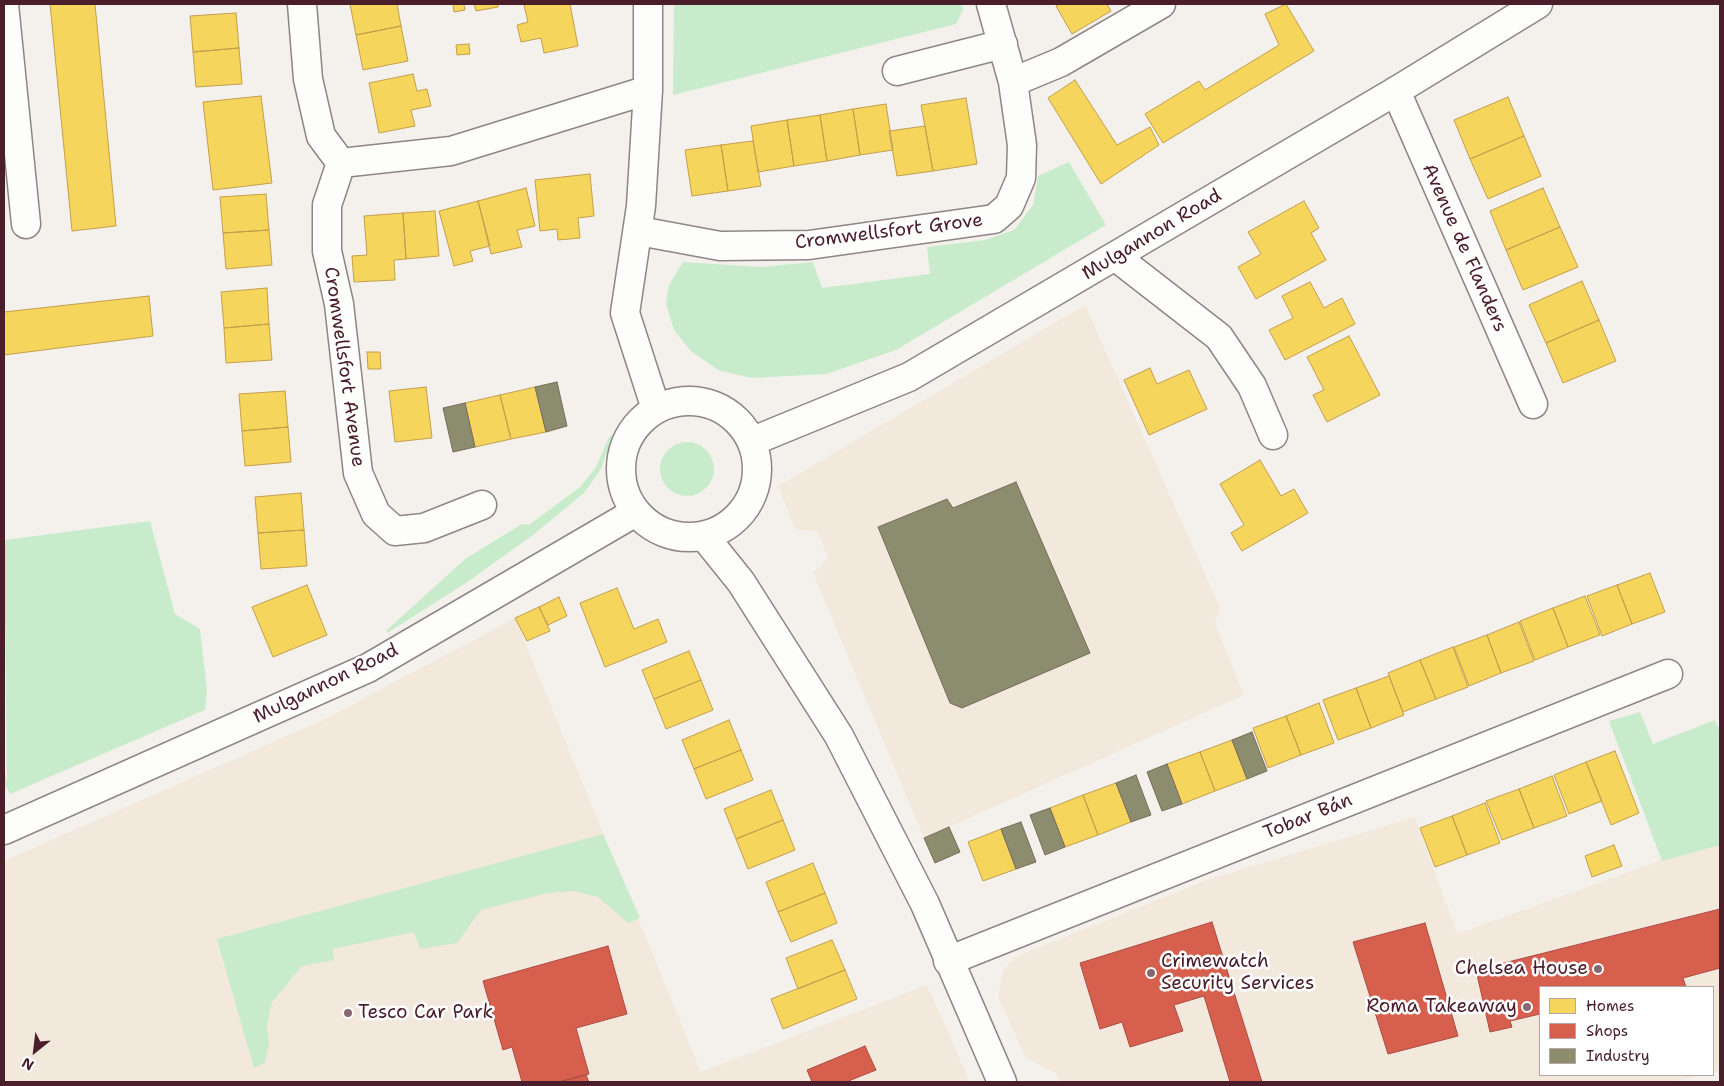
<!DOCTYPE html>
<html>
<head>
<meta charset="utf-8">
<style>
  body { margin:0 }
  #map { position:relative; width:1724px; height:1086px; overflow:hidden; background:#f4f1ec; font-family:"Shantell Sans",sans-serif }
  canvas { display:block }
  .frame { position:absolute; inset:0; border:5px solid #4a1f2b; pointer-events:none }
  .legend { position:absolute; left:1539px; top:986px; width:175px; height:90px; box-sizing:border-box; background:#fff; border:1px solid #b7a5aa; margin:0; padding:6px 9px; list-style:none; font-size:15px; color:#4a1f2b }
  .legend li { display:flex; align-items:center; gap:10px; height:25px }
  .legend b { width:25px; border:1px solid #b7a5aa }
  .north { position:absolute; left:10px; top:1026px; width:50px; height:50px; -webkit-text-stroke:4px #fff; paint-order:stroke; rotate:209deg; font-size:14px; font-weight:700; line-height:20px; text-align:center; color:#4a1f2b }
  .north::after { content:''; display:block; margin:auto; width:18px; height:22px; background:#4a1f2b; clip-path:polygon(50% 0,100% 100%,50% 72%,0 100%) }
</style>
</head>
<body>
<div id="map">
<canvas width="1724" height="1086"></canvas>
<div class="frame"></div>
<ul class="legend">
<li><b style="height:14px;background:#f6d55c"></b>Homes</li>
<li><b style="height:14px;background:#d6604d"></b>Shops</li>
<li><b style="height:14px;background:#8c8c6e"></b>Industry</li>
</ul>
<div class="north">N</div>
</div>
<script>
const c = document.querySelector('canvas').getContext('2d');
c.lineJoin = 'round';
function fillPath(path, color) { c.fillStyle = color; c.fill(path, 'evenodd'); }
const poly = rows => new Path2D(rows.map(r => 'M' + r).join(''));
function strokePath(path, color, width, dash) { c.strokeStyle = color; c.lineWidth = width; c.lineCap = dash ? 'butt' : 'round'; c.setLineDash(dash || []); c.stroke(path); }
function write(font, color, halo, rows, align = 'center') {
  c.font = font + ' "Shantell Sans",sans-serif'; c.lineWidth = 5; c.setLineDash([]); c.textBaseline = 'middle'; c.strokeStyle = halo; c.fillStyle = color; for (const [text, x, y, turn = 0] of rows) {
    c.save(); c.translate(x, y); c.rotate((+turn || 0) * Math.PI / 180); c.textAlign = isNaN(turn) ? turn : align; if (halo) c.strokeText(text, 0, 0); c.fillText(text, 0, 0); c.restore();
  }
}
fillPath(poly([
  [1085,305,1220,608,1215,623,1244,695,924,838,813,573,828,558,818,532,795,529,778,486],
  [515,618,701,1072,927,985,970,1082,4,1082,4,861,325,719],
  [1415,817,1457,934,1720,839,1720,1070,1713,1072,1713,987,1540,987,1540,1075,1701,1075,1674,1082,1060,1082,1056,1073,1026,1058,998,997,1003,971,1015,957,1204,881]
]), '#f2e9dc');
fillPath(poly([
  [674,4,962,4,963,10,956,24,673,95],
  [1069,162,1106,225,896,350,826,374,751,378,718,370,691,351,674,330,666,304,669,285,683,262,761,267,813,262,822,288,930,274,927,247,985,240,1014,230,1033,205,1038,176],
  [613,434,601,469,584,493,533,535,466,583,387,633,387,630,465,559,522,524,529,525,580,487,596,467,609,437],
  '660 469a27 27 0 1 1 54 0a27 27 0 1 1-54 0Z',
  [150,521,175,614,200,629,207,690,205,710,10,794,7,788,4,789,4,767,7,782,4,540],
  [1640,712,1653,744,1715,720,1720,731,1720,845,1662,861,1609,721],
  [603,834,640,918,628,923,598,897,574,891,548,893,481,910,457,943,420,949,414,932,333,949,334,960,302,966,272,1002,267,1024,269,1044,265,1063,254,1068,217,939]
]), '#c8eccb');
const homes = poly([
  [50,4,95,4,116,226,72,231,50,4],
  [350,4,397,4,401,26,356,35,350,4],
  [453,4,464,4,465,10,454,12,453,4],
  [474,4,498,4,498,7,476,11,474,4],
  [530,4,570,4,578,46,544,53,541,38,521,42,517,25,528,22,524,5,530,4],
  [1060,4,1107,4,1111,11,1072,34,1056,6,1060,4],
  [1286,4,1314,51,1163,143,1145,114,1199,81,1205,90,1279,45,1265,14,1286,4],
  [236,13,239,48,193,52,190,16,236,13],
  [401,26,408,61,363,70,356,35,401,26],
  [469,44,470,54,457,55,456,45,469,44],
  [239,48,242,84,196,87,193,52,239,48],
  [413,74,417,91,427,89,431,106,411,110,415,126,379,133,369,83,413,74],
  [1075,80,1117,145,1150,127,1159,145,1101,184,1048,98,1075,80],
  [261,96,272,183,213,190,203,102,261,96],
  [1508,97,1524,136,1470,159,1454,120,1508,97],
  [966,98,977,164,933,171,921,105,966,98],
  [886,104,893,150,860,155,853,109,886,104],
  [853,109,860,155,827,161,820,115,853,109],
  [820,115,827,161,794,166,787,120,820,115],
  [787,120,794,166,758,172,751,126,787,120],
  [925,126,933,171,897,176,889,131,925,126],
  [1524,136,1541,176,1488,199,1470,159,1524,136],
  [753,141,761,186,728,191,721,145,753,141],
  [721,145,728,191,692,196,685,150,721,145],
  [590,174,594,216,578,218,580,238,558,240,557,229,540,231,535,180,590,174],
  [526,188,535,226,517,230,522,247,491,254,478,201,526,188],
  [1543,188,1560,227,1506,250,1490,211,1543,188],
  [266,194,269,230,223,233,220,197,266,194],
  [478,201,490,246,470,251,473,261,454,266,439,211,478,201],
  [1304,201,1319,228,1311,233,1326,260,1256,299,1238,267,1261,254,1248,232,1304,201],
  [435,211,439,256,406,259,403,213,435,211],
  [403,213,406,259,394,260,395,280,354,282,352,256,367,255,364,216,403,213],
  [1560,227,1578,267,1523,290,1506,250,1560,227],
  [269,230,272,265,226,269,223,233,269,230],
  [1582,281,1599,320,1546,343,1529,305,1582,281],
  [1310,282,1324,308,1342,298,1355,324,1285,360,1269,330,1293,318,1282,296,1310,282],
  [267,288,269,324,224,328,221,292,267,288],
  [149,296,153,336,4,355,4,312,149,296],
  [1599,320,1616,361,1563,383,1546,343,1599,320],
  [269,324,272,360,226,363,224,328,269,324],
  [1349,336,1380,395,1327,422,1313,395,1324,390,1307,357,1349,336],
  [367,352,380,352,381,369,368,369,367,352],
  [1150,368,1157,384,1189,370,1207,409,1149,435,1124,380,1150,368],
  [426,387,432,438,395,442,389,391,426,387],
  [535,387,546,432,511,439,500,395,535,387],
  [285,391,288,427,242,431,239,394,285,391],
  [500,395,511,439,475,447,465,403,500,395],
  [288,427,291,462,245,466,242,431,288,427],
  [1260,460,1281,496,1294,489,1308,513,1242,551,1231,533,1244,525,1220,484,1260,460],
  [301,493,304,530,258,533,255,497,301,493],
  [304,530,307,566,261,569,258,533,304,530],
  [1650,573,1665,612,1632,624,1617,585,1650,573],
  [307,585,327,635,273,657,252,607,307,585],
  [1617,585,1632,624,1602,636,1587,596,1617,585],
  [617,588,634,629,658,619,667,642,605,667,580,603,617,588],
  [1585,596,1600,635,1568,647,1553,608,1585,596],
  [559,597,567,616,548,625,539,607,559,597],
  [539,607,550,631,527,641,515,618,539,607],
  [1553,608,1568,647,1535,660,1520,621,1553,608],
  [1519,622,1534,661,1501,673,1487,635,1519,622],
  [1487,635,1501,673,1469,686,1454,647,1487,635],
  [1453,647,1468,687,1436,699,1420,660,1453,647],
  [689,651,701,680,654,699,642,670,689,651],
  [1420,660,1436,699,1403,712,1388,673,1420,660],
  [1389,676,1404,715,1371,728,1356,688,1389,676],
  [701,680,713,710,666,729,654,699,701,680],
  [1356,688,1371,728,1338,740,1323,700,1356,688],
  [1319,703,1334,743,1301,755,1286,716,1319,703],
  [1286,716,1301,755,1268,768,1253,728,1286,716],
  [729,720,741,750,694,769,682,740,729,720],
  [1232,740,1247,779,1215,791,1200,752,1232,740],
  [741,750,753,780,706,799,694,769,741,750],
  [1615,751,1639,813,1611,825,1586,762,1615,751],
  [1200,752,1215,791,1182,804,1167,764,1200,752],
  [1586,762,1602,801,1569,814,1554,775,1586,762],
  [1552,776,1567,816,1534,828,1519,789,1552,776],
  [1116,783,1131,822,1098,835,1083,795,1116,783],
  [1519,789,1534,828,1502,840,1486,801,1519,789],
  [771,790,783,820,736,839,724,809,771,790],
  [1083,795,1098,835,1065,847,1050,808,1083,795],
  [1485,803,1500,843,1467,855,1452,816,1485,803],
  [1452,816,1467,855,1435,867,1420,828,1452,816],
  [783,820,795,850,748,869,736,839,783,820],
  [1001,829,1016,869,983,881,968,842,1001,829],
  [1614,845,1622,866,1592,877,1585,856,1614,845],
  [813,863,825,893,778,912,766,882,813,863],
  [825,893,837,923,791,942,778,912,825,893],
  [832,940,845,970,798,989,786,958,832,940],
  [845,970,857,999,783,1029,771,999,845,970]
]);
fillPath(homes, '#f6d55c');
strokePath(homes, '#c29e4d', 1);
const shops = poly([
  [1720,909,1720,968,1683,978,1686,987,1540,987,1540,1014,1510,1021,1512,1027,1490,1032,1476,970,1720,909],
  [1212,922,1262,1082,1230,1082,1204,996,1174,1005,1183,1031,1130,1047,1122,1022,1100,1029,1080,963,1212,922],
  [1425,923,1458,1036,1388,1054,1353,942,1425,923],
  [608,946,627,1014,576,1028,589,1074,559,1082,522,1082,512,1047,503,1050,483,981,608,946],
  [865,1046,876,1070,846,1082,812,1082,807,1070,865,1046],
  [586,1075,589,1082,559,1082,586,1075]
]);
fillPath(shops, '#d6604d');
strokePath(shops, '#ac4c43', 1);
const industry = poly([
  [557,382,567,426,546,432,535,387,557,382],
  [465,403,475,447,453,452,443,408,465,403],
  [1016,482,1090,653,962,708,950,703,878,527,947,499,953,508,1016,482],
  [1252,732,1267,771,1247,779,1232,740,1252,732],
  [1167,764,1182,804,1162,811,1147,772,1167,764],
  [1136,775,1151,815,1131,822,1116,783,1136,775],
  [1050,808,1065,847,1045,855,1030,815,1050,808],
  [1021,822,1036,862,1016,869,1001,829,1021,822],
  [949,827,960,852,935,863,924,838,949,827]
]);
fillPath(industry, '#8c8c6e');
strokePath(industry, '#786b5a', 1);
const minor = poly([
  [4,4,26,224],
  [302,4,308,79,321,136,341,163,327,205,327,251,339,304,358,473,376,514,395,531,424,528,482,505],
  [648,4,648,90,641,206,625,313,656,409],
  [897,71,1003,44],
  [1013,82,1061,62,1161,4],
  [1396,91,1533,404],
  [341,163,451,151,648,90],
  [639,231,720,246,809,245,994,219,1009,206,1021,178,1022,145,1013,82,991,4],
  [1116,257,1219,337,1252,386,1273,435],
  [948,961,1668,674]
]);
const tertiary = poly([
  '621 469a68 68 0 1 1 136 0a68 68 0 1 1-136 0Z',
  [753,441,909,377,1396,91,1538,4],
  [704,536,741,582,839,736,925,904,1002,1082],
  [4,830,368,668,634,513]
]);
strokePath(minor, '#8f8585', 31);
strokePath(tertiary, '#8f8585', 31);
strokePath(minor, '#fdfdfc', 28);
strokePath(tertiary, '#fdfdfc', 28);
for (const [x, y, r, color] of [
  [1598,969,5,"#86686f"],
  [1151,973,5,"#86686f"],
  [1527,1007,5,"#86686f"],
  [348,1013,5,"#86686f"]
]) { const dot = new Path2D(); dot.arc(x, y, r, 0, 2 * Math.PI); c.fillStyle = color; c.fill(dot); strokePath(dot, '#fff', 2); }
write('19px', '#4a1f2b', '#fff', [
  ["Cromwellsfort Grove",889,232,-7],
  ["Mulgannon Road",1152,235,-31],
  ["Avenue de Flanders",1464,248,66],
  ["Cromwellsfort Avenue",344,367,82],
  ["Mulgannon Road",326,684,-26],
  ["Tobar Bán",1308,817,-22]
]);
write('19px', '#4a1f2b', '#fff', [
  ["Crimewatch",1161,962],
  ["Security Services",1161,984],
  ["Chelsea House",1588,969,"right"],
  ["Roma Takeaway",1517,1007,"right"],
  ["Tesco Car Park",358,1013]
], 'left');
</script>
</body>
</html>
